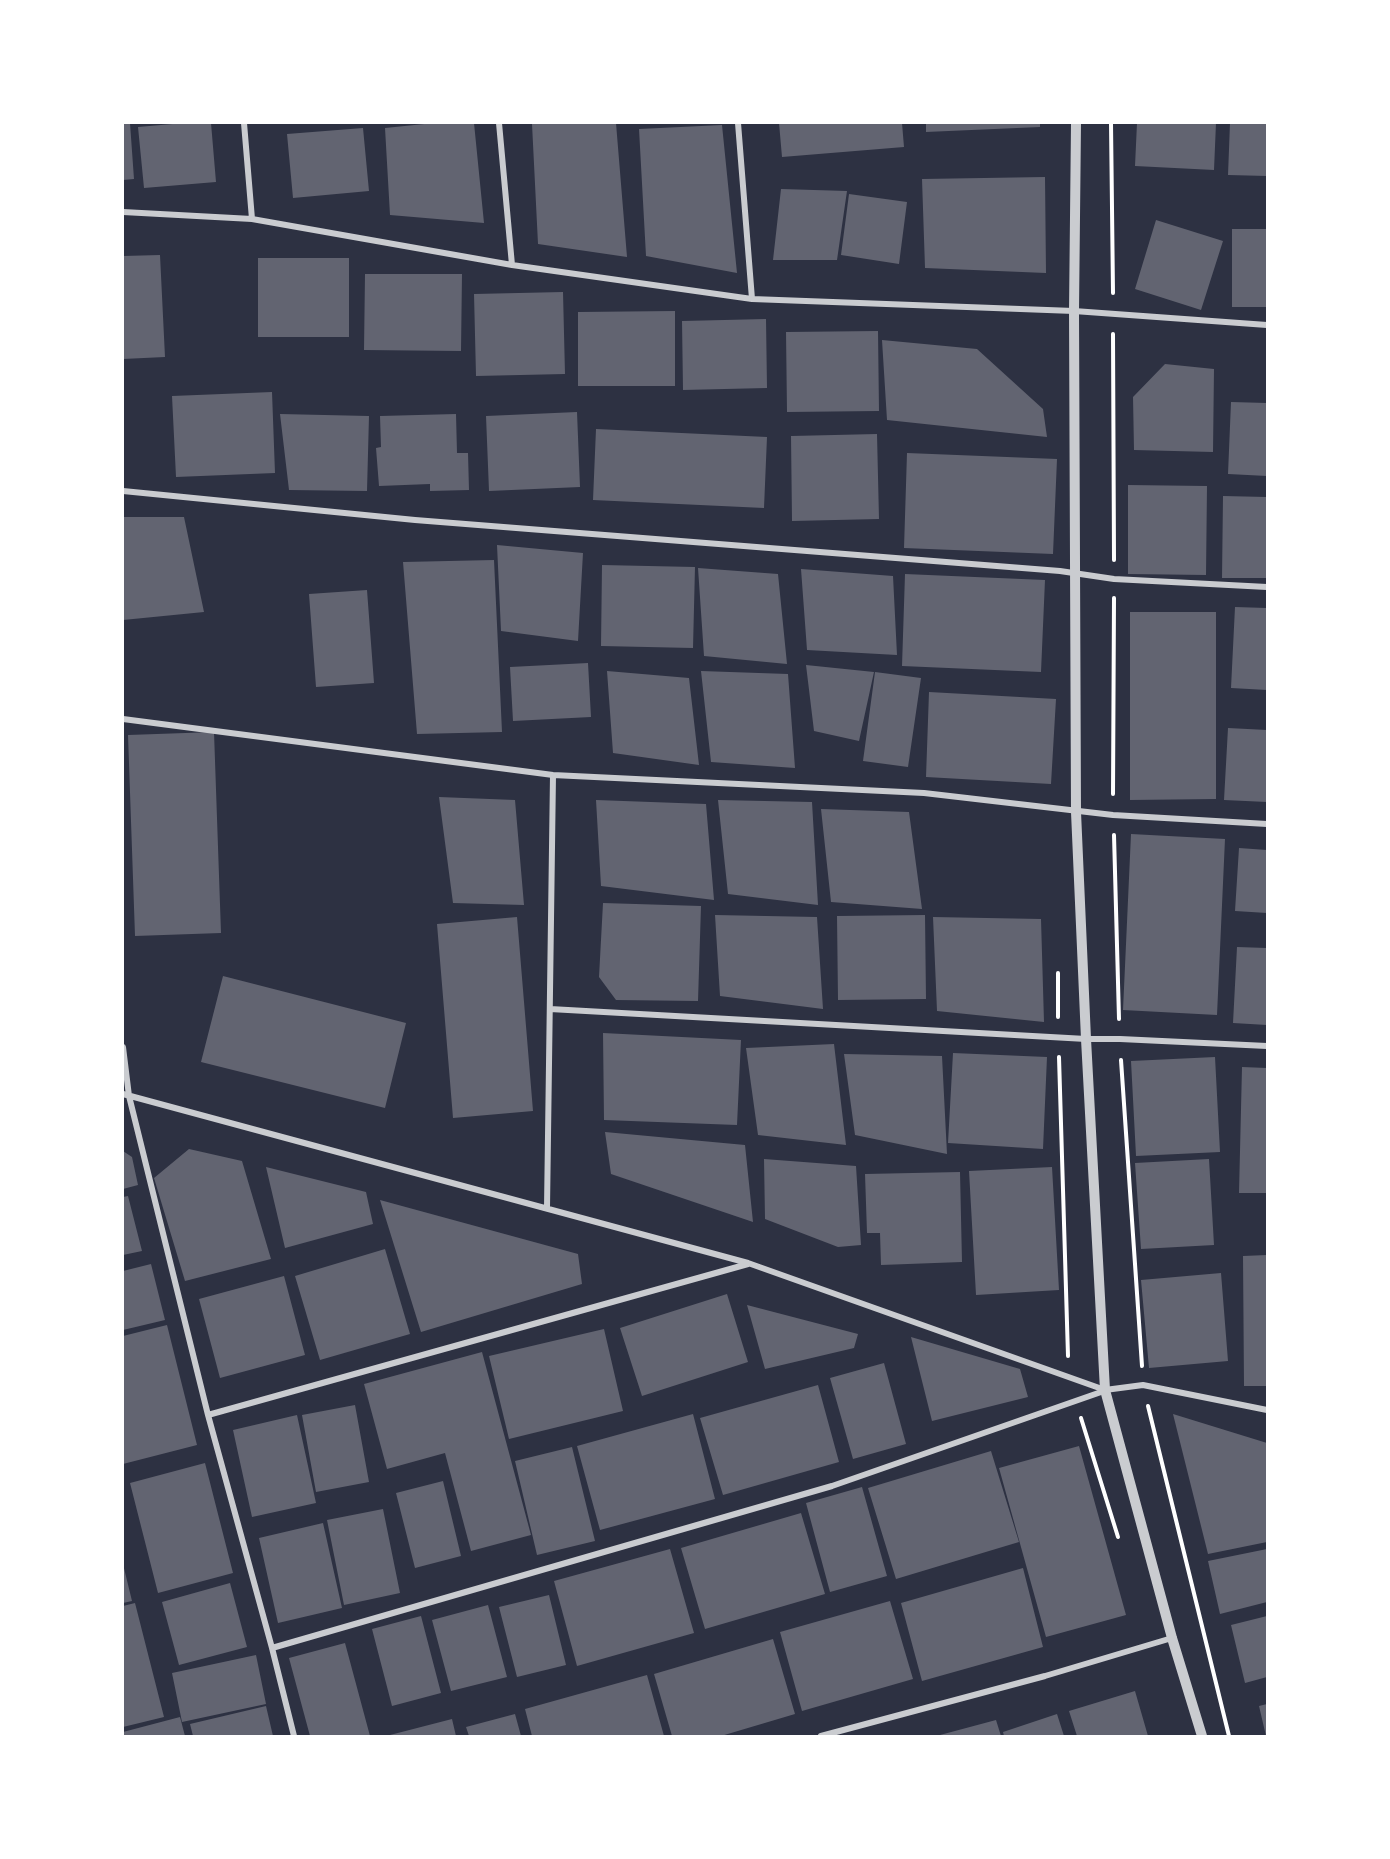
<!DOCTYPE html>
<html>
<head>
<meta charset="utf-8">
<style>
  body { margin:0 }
  #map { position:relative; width:1390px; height:1859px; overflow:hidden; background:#2d3142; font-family:"Varela Round",sans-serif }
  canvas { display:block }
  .frame { position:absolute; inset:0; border:124px solid #fff; pointer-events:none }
</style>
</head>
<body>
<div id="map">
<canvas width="1390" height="1859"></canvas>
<div class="frame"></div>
</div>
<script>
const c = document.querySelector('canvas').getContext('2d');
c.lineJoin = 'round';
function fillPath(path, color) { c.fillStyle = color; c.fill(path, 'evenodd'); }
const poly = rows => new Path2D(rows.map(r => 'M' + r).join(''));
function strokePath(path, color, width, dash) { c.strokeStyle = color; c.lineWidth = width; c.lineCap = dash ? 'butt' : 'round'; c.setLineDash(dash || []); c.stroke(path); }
fillPath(poly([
  [123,123,130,123,134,179,123,180],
  [184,123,211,123,216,182,144,188,138,127],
  [434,123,474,123,484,223,390,215,385,128],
  [616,123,627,257,538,244,532,124],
  [779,123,902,123,904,147,782,157],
  [926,123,1040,123,1040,127,926,132],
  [1137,123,1216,123,1214,170,1135,166],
  [1230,123,1267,123,1267,176,1228,175],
  [722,125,737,273,646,256,639,129],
  [363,128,369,191,293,198,287,134],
  [1045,177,1046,273,925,268,922,179],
  [781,189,847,191,837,260,773,260],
  [849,194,907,202,899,264,841,255],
  [1156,220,1223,241,1201,310,1135,289],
  [1232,229,1267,229,1267,307,1232,307],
  [160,255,165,357,123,359,123,256],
  [258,258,349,258,349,337,258,337],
  [365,274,462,274,461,351,364,350],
  [563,292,565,374,476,376,474,294],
  [675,311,675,386,578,386,578,312],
  [766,319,767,388,683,390,682,321],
  [878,331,879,411,787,412,786,332],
  [882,340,977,349,1043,409,1047,437,887,420],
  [1165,364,1214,369,1213,452,1134,450,1133,397],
  [272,392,275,473,176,477,172,396],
  [1231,402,1267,403,1267,476,1228,474],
  [577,412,580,487,489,491,486,416],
  [280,414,369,416,367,491,289,490],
  [456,414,457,453,468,453,469,490,430,491,430,484,379,486,376,448,381,447,380,416],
  [596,429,767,437,764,508,593,500],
  [877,434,879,519,792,521,791,436],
  [907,453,1057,459,1053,554,904,548],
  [1128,485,1207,486,1206,575,1128,574],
  [1223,496,1267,497,1267,578,1222,578],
  [123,517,184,517,204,612,123,620],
  [497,545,583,553,578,641,501,631],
  [494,560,502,732,417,734,403,562],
  [602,565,695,567,693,648,601,646],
  [698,568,778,574,787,664,704,656],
  [801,569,893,576,897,655,807,650],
  [905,574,1045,580,1041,672,902,666],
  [367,590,374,683,316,687,309,594],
  [1235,607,1267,608,1267,690,1231,688],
  [1130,612,1216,612,1216,799,1130,800],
  [588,663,591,717,513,721,510,667],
  [806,665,874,672,859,741,814,731],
  [607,671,689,678,699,765,613,753],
  [701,671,788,674,795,768,711,762],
  [875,672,921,678,908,767,863,761],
  [929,692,1056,699,1051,784,926,777],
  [1228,728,1267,730,1267,802,1224,800],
  [214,732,221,933,135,936,128,735],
  [439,797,515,800,524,905,453,903],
  [596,800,706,804,714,900,601,886],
  [718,800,812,802,818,905,728,894],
  [821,809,909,812,922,909,831,902],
  [1131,834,1225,839,1217,1015,1123,1010],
  [1239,848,1267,850,1267,913,1235,911],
  [603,903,701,906,698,1001,616,1000,599,977],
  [715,915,817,917,823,1009,720,996],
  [925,915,926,999,838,1000,837,916],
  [517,917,533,1111,453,1118,437,924],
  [933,917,1041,919,1044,1022,937,1011],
  [1237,947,1267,948,1267,1025,1233,1023],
  [223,976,406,1023,385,1108,201,1062],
  [603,1033,741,1040,737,1125,604,1120],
  [834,1044,846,1145,758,1135,746,1048],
  [953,1053,1047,1057,1043,1149,948,1143],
  [844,1054,942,1056,947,1154,855,1135],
  [1215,1057,1220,1152,1136,1156,1131,1061],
  [1242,1067,1267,1068,1267,1193,1239,1193],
  [605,1132,745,1145,753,1222,611,1174],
  [189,1149,242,1161,271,1259,185,1281,154,1178],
  [123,1151,132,1157,138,1185,123,1189],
  [764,1159,856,1166,861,1245,838,1247,765,1219],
  [1209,1159,1214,1245,1141,1249,1135,1163],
  [266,1167,366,1192,373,1224,285,1248],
  [1052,1167,1059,1290,976,1295,969,1171],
  [960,1172,962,1262,881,1265,880,1233,867,1233,865,1174],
  [128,1196,142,1251,123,1255,123,1197],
  [380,1200,578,1254,582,1284,421,1332],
  [385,1249,410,1334,320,1360,295,1276],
  [1267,1255,1267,1386,1244,1386,1243,1256],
  [151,1264,165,1320,123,1330,123,1271],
  [1221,1273,1228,1361,1149,1368,1141,1280],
  [284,1276,305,1355,220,1378,199,1299],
  [727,1294,748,1362,642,1396,620,1328],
  [747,1305,858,1334,854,1348,765,1369],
  [167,1325,197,1445,123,1464,123,1336],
  [604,1329,623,1411,509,1439,489,1356],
  [911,1337,1020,1369,1028,1397,932,1421],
  [482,1352,531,1535,471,1551,445,1453,387,1469,364,1384],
  [884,1363,906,1444,853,1459,830,1378],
  [818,1385,839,1462,723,1495,700,1418],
  [355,1405,369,1482,316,1492,302,1415],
  [693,1414,715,1499,600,1530,577,1446],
  [1173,1414,1267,1443,1267,1542,1208,1554],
  [297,1415,316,1503,252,1517,233,1430],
  [1079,1446,1126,1615,1046,1637,999,1468],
  [572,1447,595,1541,537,1555,515,1461],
  [991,1451,1019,1542,896,1579,868,1488],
  [205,1463,233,1573,158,1593,130,1483],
  [443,1481,461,1556,415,1568,396,1493],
  [862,1487,887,1576,830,1592,806,1503],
  [383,1509,400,1593,344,1605,327,1520],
  [801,1513,825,1594,705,1629,681,1548],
  [323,1523,342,1608,278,1623,259,1538],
  [670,1549,694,1633,577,1666,554,1581],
  [1267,1549,1267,1602,1220,1614,1208,1561],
  [123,1564,132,1601,123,1603],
  [1023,1568,1043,1647,922,1681,901,1603],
  [230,1583,247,1647,179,1665,162,1602],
  [549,1595,566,1665,517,1677,499,1607],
  [890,1601,913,1679,802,1711,780,1632],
  [135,1603,164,1717,123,1727,123,1606],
  [488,1605,507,1677,451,1691,432,1620],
  [421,1616,441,1693,392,1706,372,1629],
  [1267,1616,1267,1677,1245,1683,1231,1625],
  [773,1639,795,1714,721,1736,672,1736,654,1674],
  [345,1643,370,1736,310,1736,289,1658],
  [256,1655,266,1704,182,1722,172,1673],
  [647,1675,664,1736,532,1736,525,1709],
  [1135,1691,1148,1736,1077,1736,1069,1711],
  [1267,1704,1267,1736,1266,1736,1259,1706],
  [266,1706,273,1736,193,1736,190,1724],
  [515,1714,521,1736,469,1736,466,1727],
  [1057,1714,1064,1736,1004,1736,1003,1732],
  [180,1717,185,1736,123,1736,123,1732],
  [452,1719,456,1736,390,1736,390,1735],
  [996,1720,1001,1736,940,1736,940,1735]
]), '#626471');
strokePath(poly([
  [1111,123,1113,293],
  [1113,334,1114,560],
  [1113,794,1114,598],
  [1114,835,1119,1019],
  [1058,973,1058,1017],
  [1059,1057,1068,1356],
  [1121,1060,1142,1366],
  [1148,1406,1229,1736],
  [1081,1418,1118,1537]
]), '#fff', 4);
strokePath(poly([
  [244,123,252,219],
  [499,123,512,265],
  [738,123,752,299],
  [123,212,252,219,512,265,752,299,1074,311,1267,325],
  [123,491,415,520,1060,571,1114,579,1267,587],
  [123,719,553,775,924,793,1113,815,1267,824],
  [550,1009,1086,1039,1120,1039,1267,1046],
  [123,1047,129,1096,208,1415,272,1648,294,1736],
  [123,1094,748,1263,1105,1390,1143,1385,1267,1410],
  [547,1208,553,775],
  [208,1415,748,1264],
  [272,1648,832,1486,1104,1391],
  [821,1736,1045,1676,1172,1638]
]), '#caccd0', 6);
strokePath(poly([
  [1076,123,1074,311,1076,812,1086,1039,1105,1390,1172,1638,1202,1736]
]), '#caccd0', 10);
</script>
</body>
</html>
